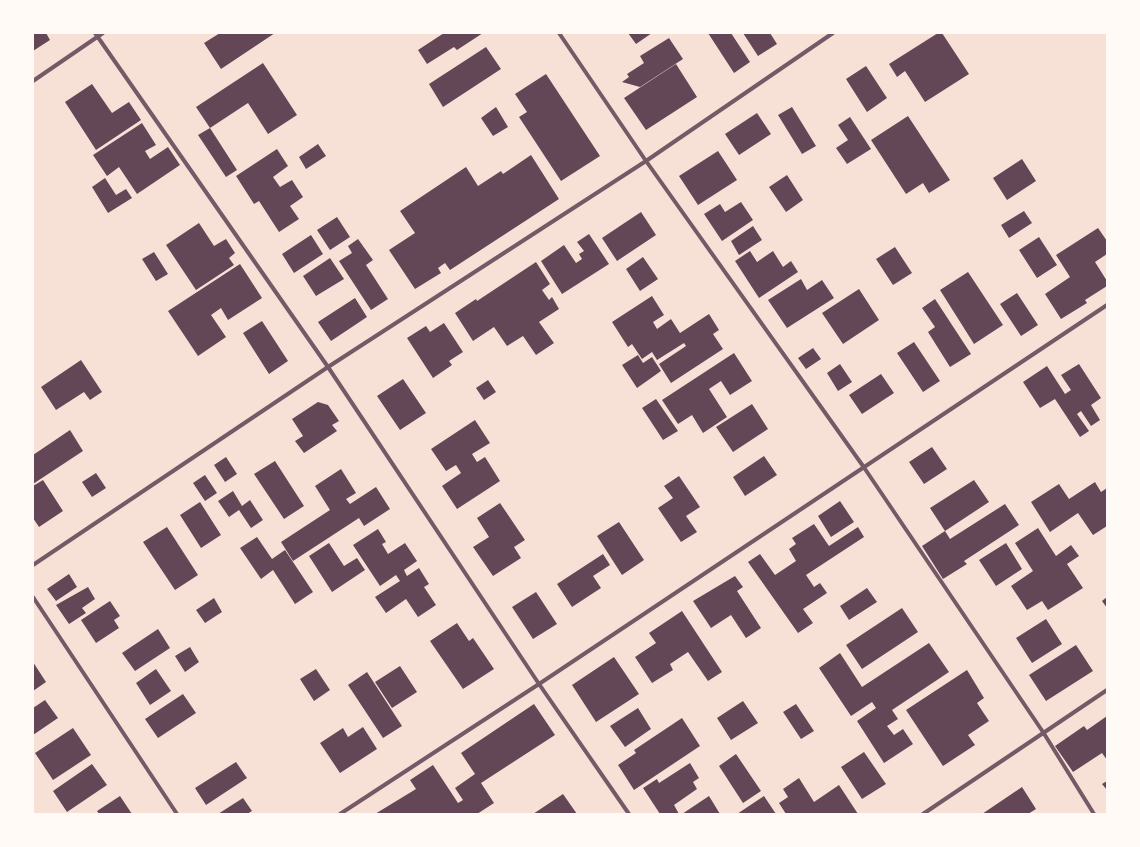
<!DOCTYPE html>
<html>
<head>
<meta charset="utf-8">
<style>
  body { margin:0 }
  #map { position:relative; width:1140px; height:847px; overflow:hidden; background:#f7e1d7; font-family:Cabin,sans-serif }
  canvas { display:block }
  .frame { position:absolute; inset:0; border:34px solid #fffaf5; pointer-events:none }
</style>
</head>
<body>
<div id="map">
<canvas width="1140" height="847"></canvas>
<div class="frame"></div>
</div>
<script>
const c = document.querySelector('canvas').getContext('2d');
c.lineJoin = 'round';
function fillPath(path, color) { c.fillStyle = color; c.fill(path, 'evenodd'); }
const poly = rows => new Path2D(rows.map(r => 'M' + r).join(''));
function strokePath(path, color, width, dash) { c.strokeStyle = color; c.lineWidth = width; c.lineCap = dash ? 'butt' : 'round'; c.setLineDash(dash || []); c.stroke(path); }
fillPath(poly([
  [33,33,46,33,50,40,33,51],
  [220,33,275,33,221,69,204,43],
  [444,33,483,33,457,50,454,47,427,64,418,50],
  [628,33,652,33,636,44],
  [708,33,731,33,750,62,734,73],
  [743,33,770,33,777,44,758,56],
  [938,33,942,33,969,74,925,102,905,71,897,77,889,64],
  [669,38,683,59,640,87,622,82,629,77,627,74,644,63,640,56],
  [486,47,501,69,443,107,429,84],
  [263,63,297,115,268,134,248,103,210,128,196,107],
  [676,64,697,97,646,130,624,98],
  [866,66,887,98,867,112,846,79],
  [546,74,600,156,561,181,519,117,527,112,515,94],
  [92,84,112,113,129,102,141,120,96,150,65,102],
  [496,107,508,127,493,136,481,118],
  [792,107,816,146,802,154,778,115],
  [757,113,771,134,739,155,725,134],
  [908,116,950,180,929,193,923,183,906,194,871,140],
  [850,117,871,149,847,164,836,148,848,140,838,125],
  [142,123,156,145,145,151,150,159,168,147,180,165,137,194,119,167,107,176,93,155],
  [210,128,237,170,226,177,198,135],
  [318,144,326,156,306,169,299,157],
  [277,149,288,166,273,177,280,187,292,180,303,197,290,206,299,219,279,232,259,201,254,204,236,176],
  [718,151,737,180,698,205,679,176],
  [531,155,559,199,450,270,445,263,438,268,441,273,415,289,389,250,415,233,400,211,466,167,478,186,501,171,503,174],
  [1022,159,1036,181,1007,200,993,178],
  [787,175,803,200,786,212,769,187],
  [105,178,116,195,126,189,132,198,108,213,92,187],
  [741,202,753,220,722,241,704,214,720,204,725,212],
  [1024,211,1032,223,1009,238,1001,225],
  [641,212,656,235,617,261,602,238],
  [337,217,350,237,330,250,317,230],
  [199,223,214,246,226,239,235,253,229,258,234,265,196,290,166,245],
  [753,226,762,240,739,255,731,241],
  [1098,228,1107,241,1107,254,1095,262,1107,281,1107,286,1085,300,1087,303,1061,319,1045,294,1070,277,1056,255],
  [589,234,609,264,562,294,541,261,564,245,576,263,582,259,579,254,584,251,577,242],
  [311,235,323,254,294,273,282,254],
  [1039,237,1057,265,1037,278,1019,250],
  [358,239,373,260,366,265,388,299,371,310,339,261,352,253,348,246],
  [895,247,912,273,893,285,876,259],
  [750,251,757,262,773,251,783,267,791,261,798,272,759,298,735,261],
  [154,252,168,274,156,281,142,259],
  [643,257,658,279,640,291,626,269],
  [330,258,344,279,316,296,303,276],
  [536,262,550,284,542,290,549,300,552,297,559,309,539,322,554,343,536,355,523,336,507,346,494,327,473,341,455,313,476,299,477,301],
  [240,264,262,298,228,320,221,308,211,315,226,337,198,356,168,311],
  [968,272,1003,325,974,344,940,290],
  [801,279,807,290,822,280,834,298,787,328,768,300],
  [859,289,879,320,843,344,822,313],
  [1017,293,1038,325,1021,336,1000,304],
  [652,296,664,315,653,322,657,329,671,319,680,333,709,314,719,330,713,334,723,349,671,383,659,364,686,346,684,343,657,360,652,352,642,359,632,344,628,347,612,322],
  [355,298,367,317,331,341,318,322],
  [935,299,971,354,950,367,928,332,935,327,922,308],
  [262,321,288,361,269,374,243,333],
  [444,323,463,352,449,361,452,365,433,378,407,338,426,326,430,332],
  [914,342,940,381,923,392,897,353],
  [813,348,821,359,806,369,798,358],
  [734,353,752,381,730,395,721,381,709,389,727,417,703,433,692,415,678,424,662,400],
  [638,355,643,363,652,357,661,371,637,388,622,365],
  [81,360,102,392,90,400,84,392,56,410,41,387],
  [840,364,852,382,838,391,827,373],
  [1079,364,1101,398,1091,405,1100,420,1091,426,1081,411,1077,414,1089,431,1080,437,1055,399,1040,408,1023,382,1047,366,1065,394,1071,390,1061,375],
  [881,374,894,393,862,414,849,395],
  [403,379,426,413,400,430,377,396],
  [488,380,496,392,484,400,476,388],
  [656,399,678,431,663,440,642,408],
  [318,402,328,405,339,421,332,425,337,431,304,453,295,441,303,436,292,419],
  [752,404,768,429,733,452,716,427],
  [475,420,490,443,472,454,477,462,485,457,500,481,457,509,442,486,461,473,456,465,446,471,431,449],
  [70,430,83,451,33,484,33,455],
  [932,447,947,469,924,484,909,462],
  [764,456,777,475,745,496,733,477],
  [226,457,237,474,225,482,214,465],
  [275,461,304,506,284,519,254,474],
  [341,469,356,493,346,499,350,504,376,487,390,509,364,526,359,518,293,561,281,542,330,510,315,486],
  [96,473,106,488,92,497,82,482],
  [205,475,217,493,205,501,193,483],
  [679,476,700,507,686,516,697,532,681,542,658,508,673,498,664,486],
  [43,480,63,511,39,527,33,518,33,486],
  [974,480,989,502,945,531,930,508],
  [1095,482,1101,492,1107,488,1107,526,1093,535,1078,513,1050,532,1031,502,1059,484,1069,499],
  [233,491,242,506,250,500,263,520,251,528,239,510,229,517,218,501],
  [840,501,854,522,831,537,818,516],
  [200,502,221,535,201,548,180,515],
  [500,503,525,540,514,547,521,558,493,576,473,547,489,537,477,518],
  [1005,504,1019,525,964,561,967,564,943,579,922,546,945,531,950,539],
  [619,522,644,560,622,575,597,536],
  [814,524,829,546,858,527,864,537,806,575,814,587,820,583,827,593,803,609,813,623,798,633,748,562,760,554,775,575,796,561,789,549,796,544,792,538],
  [167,527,198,575,175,590,143,542],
  [1038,528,1056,556,1071,545,1079,556,1067,564,1083,588,1048,610,1042,601,1027,610,1011,586,1033,571,1015,543],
  [378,529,386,542,382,544,388,554,405,543,417,561,404,570,407,576,419,568,429,584,424,587,436,605,418,617,406,599,386,613,375,597,400,581,396,575,380,586,353,545],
  [257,537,272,559,285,550,313,592,295,604,273,570,261,579,240,548],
  [329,543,344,566,357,558,365,570,332,592,309,556],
  [1006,543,1022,569,996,586,979,560],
  [603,554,610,565,593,576,601,588,572,607,557,584],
  [69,574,77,587,56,601,47,589],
  [735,576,743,587,737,591,761,628,746,638,731,615,711,628,693,601],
  [88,587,95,599,82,608,86,613,69,624,56,605],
  [867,588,877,602,849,620,840,606],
  [536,592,557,624,533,639,512,607],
  [1107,597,1107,608,1102,601],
  [214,598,222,612,205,623,196,610],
  [110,601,120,616,114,620,119,628,96,643,81,620],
  [902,608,918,632,862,669,846,645],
  [682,611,722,672,708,681,688,652,670,664,673,670,652,683,635,657,656,643,649,633],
  [1046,619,1062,644,1032,663,1016,638],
  [457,623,469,641,473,638,494,669,463,689,430,641],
  [158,629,170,648,135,671,122,653],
  [929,643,949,672,892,710,898,719,887,726,894,735,903,729,913,744,884,763,857,721,876,708,872,702,851,716,819,668,840,653,862,687],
  [1076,645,1093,671,1046,701,1029,675],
  [190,647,199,662,185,672,175,656],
  [614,657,639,694,596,722,572,685],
  [33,662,46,682,33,691],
  [400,666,417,692,392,708,375,682],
  [156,669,171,691,150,705,136,683],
  [316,669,330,690,314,701,300,679],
  [967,670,984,698,977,703,989,721,968,735,975,745,943,766,906,710],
  [367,672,402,726,383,738,348,685],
  [183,694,196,713,158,738,145,719],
  [45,700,58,718,33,735,33,708],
  [743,701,758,723,731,740,717,718],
  [534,704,555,735,481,783,494,803,477,814,375,814,416,789,410,780,433,765,458,803,463,800,455,788,475,774,461,753],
  [796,704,814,731,801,739,783,712],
  [638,708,651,729,625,747,610,726],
  [1107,716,1107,760,1102,753,1073,772,1055,746,1084,726,1087,730],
  [682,718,700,746,634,790,618,765,636,753,634,750],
  [363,727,377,749,340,773,320,743,343,728,348,737],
  [73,728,91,755,53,780,35,753],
  [864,752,886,784,862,799,841,767],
  [736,754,761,791,743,803,719,766],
  [236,762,247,778,206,805,195,788],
  [690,763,699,778,693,782,697,789,674,805,679,814,660,814,643,788,657,779,659,783],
  [92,764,107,785,67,812,53,791],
  [799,778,814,802,839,785,858,814,786,814,779,803,788,797,783,789],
  [1107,781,1107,790,1102,784],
  [1022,787,1036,809,1028,814,982,814],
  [563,794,577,814,533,814],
  [120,796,132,814,99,814,97,811],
  [709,796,720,814,682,814],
  [764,796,776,814,737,814],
  [243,798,252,811,247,814,218,814]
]), '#644757');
strokePath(poly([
  [95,33,328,367,539,684,629,814],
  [559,33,646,161,863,466,1043,732,1094,814],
  [33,81,103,33],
  [33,565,328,367,646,161,833,33],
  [33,597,177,814],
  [340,814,539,684,1107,305],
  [923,814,1107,690]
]), '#755966', 4);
</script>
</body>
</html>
